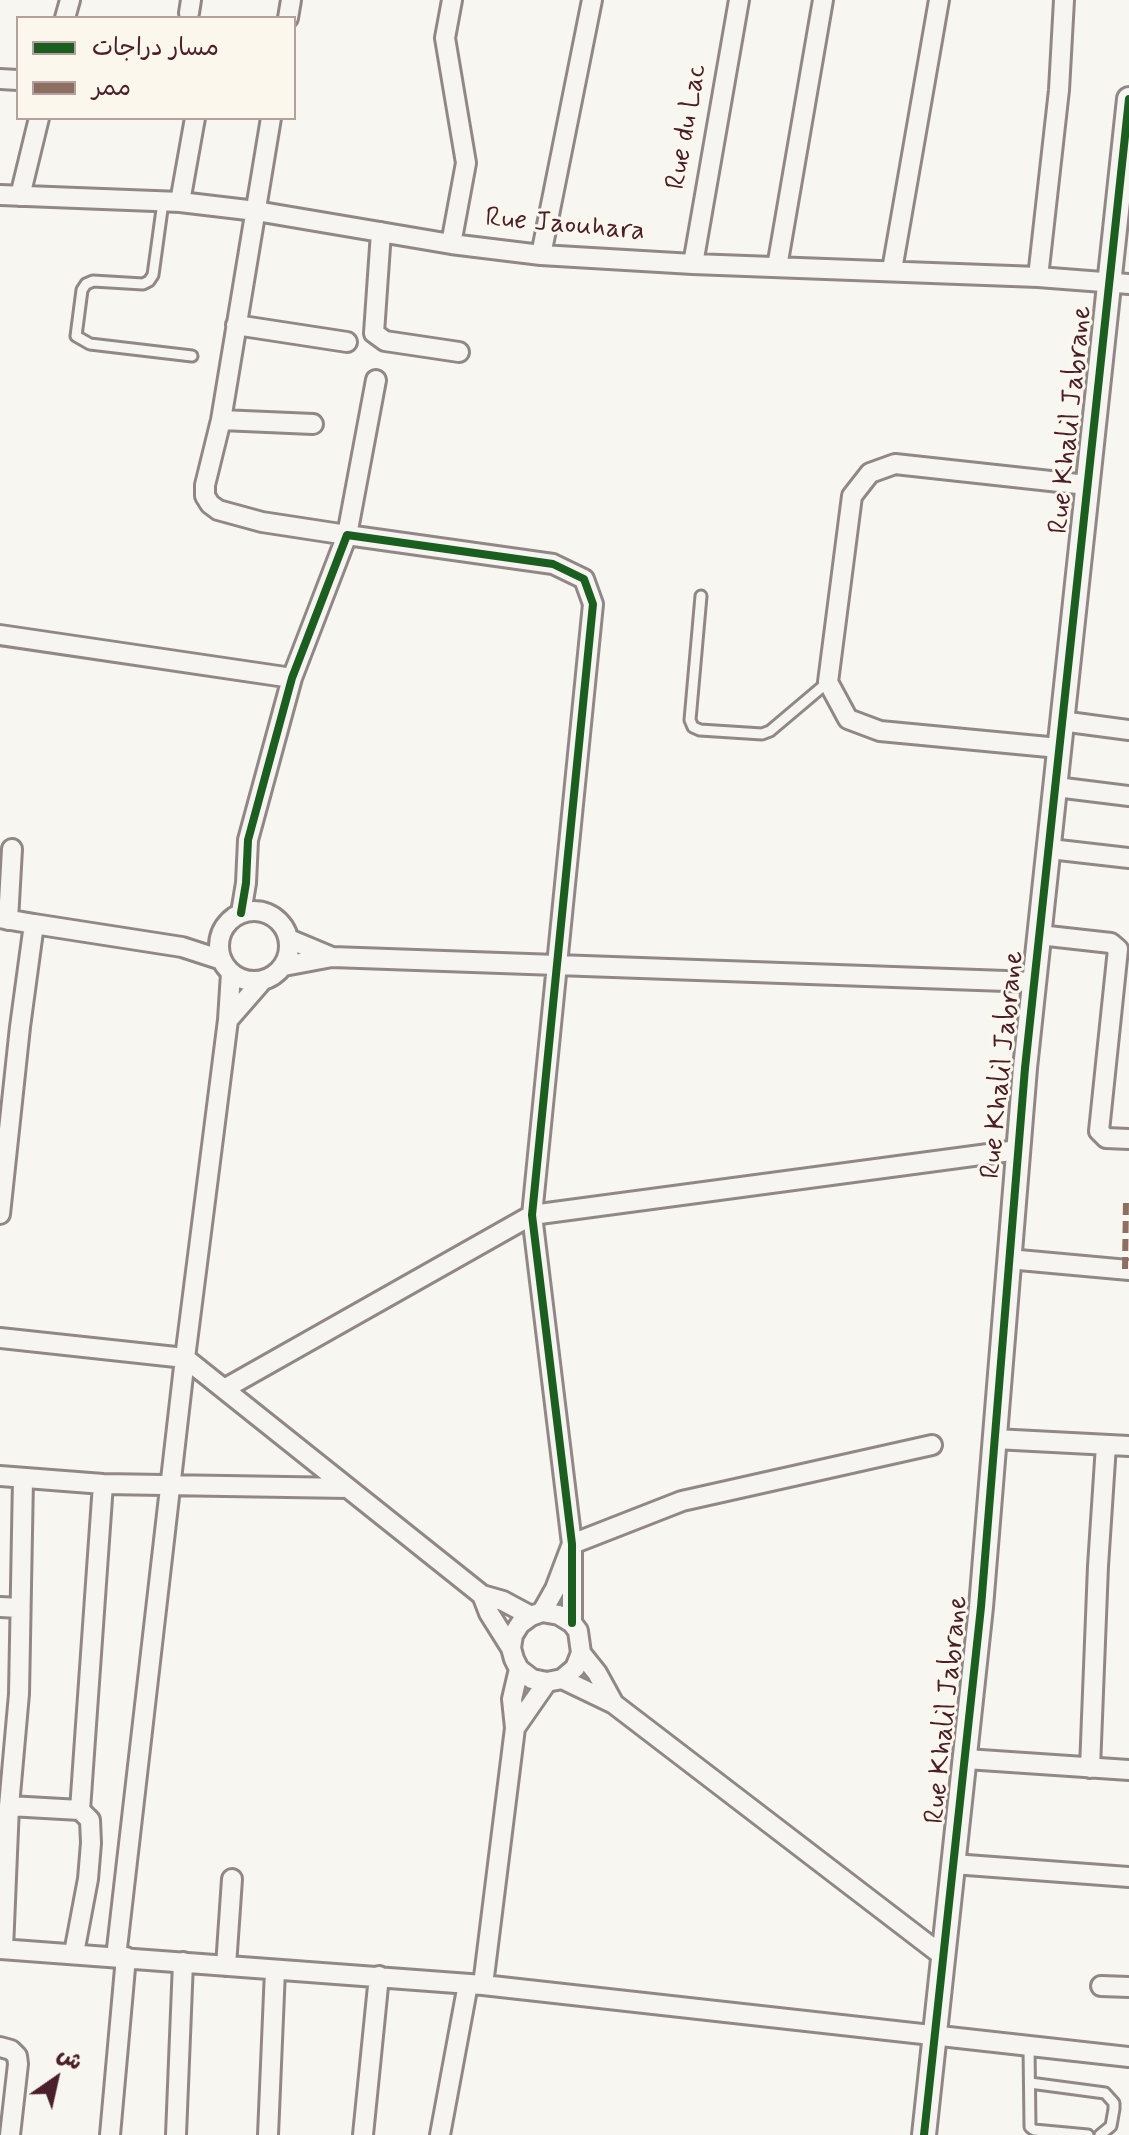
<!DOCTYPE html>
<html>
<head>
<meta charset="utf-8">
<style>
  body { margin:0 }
  #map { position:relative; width:1129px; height:2135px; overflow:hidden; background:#f8f6f0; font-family:Mynerve,"Playpen Sans Arabic",sans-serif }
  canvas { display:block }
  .legend { position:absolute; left:16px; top:16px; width:280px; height:104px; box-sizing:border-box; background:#fbf7ec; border:2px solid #b4a19f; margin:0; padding:10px 14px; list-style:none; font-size:24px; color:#4a1f2b }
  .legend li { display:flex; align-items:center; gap:16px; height:40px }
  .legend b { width:40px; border:2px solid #b4a19f }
  .north { position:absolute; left:16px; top:2039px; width:80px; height:80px; -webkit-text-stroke:6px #fbf7ec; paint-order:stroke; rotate:34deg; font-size:22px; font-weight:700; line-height:32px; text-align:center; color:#4a1f2b }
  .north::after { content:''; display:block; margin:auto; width:28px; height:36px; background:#4a1f2b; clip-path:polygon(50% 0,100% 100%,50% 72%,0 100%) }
</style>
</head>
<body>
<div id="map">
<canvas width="1129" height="2135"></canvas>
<ul class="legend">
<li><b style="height:10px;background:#1b5e20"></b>مسار دراجات</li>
<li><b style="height:10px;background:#8d6e63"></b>ممر</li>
</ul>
<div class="north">ش</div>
</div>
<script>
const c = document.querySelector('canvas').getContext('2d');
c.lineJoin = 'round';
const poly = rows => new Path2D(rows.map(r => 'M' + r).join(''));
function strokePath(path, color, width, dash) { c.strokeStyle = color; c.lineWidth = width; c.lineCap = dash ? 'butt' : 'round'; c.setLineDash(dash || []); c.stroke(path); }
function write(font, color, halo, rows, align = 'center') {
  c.font = font + ' Mynerve,sans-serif'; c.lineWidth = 6; c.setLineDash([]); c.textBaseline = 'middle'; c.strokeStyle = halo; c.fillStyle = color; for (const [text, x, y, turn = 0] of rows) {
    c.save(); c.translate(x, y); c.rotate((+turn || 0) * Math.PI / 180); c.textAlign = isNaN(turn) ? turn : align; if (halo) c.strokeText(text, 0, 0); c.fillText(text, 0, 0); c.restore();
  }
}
const service = poly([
  [163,202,153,275,149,281,143,284,93,281,86,284,82,290,76,336,90,344,192,356],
  [701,596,690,720,693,727,700,730,762,734,770,731,828,682],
  [1029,2047,1030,2127,1034,2130,1088,2135],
  [1030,2083,1105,2093,1114,2103,1114,2109,1111,2126,1100,2135]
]);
const minor = poly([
  [189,13,191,0],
  [65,18,70,0],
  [288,18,291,0],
  [0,79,18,80],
  [271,118,221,420,205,485,205,496,210,504,218,510,262,522,347,535,376,380],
  [0,195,180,202,256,211,451,244,541,255,693,264,1038,277,1129,284],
  [20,196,39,118],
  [180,202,195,118],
  [381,232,374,333,385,341,459,352],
  [451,244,466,163,445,38,452,0],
  [541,255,592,0],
  [693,264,739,0],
  [777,267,823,0],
  [892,270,939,0],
  [1038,277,1059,90,1064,0],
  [236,325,347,342],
  [221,420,313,424],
  [0,635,292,678],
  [1061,721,1129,730],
  [1059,748,880,731,848,719,828,682,852,496,870,473,895,464,1087,485],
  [1056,787,1129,796],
  [1050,849,1129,858],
  '219 946a35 35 0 1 1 70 0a35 35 0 1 1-70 0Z',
  [241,913,246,883,248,840,292,678,347,535,553,564,584,579,593,604,532,1215,572,1544,572,1623],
  [0,918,34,924,20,1027,0,1214],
  [8,920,12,849],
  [34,924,182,947,222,960],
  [1039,935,1111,943,1118,949,1099,1131,1106,1138,1129,1139],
  [289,939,332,957],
  [284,966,332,957,1034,982],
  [228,1020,262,981],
  [1008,1259,1129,1270],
  [0,1338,185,1358,482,1595,503,1601,531,1616,542,1612,559,1615,572,1623,578,1631,581,1653,575,1668,562,1679,547,1682,532,1679,519,1669,514,1659,511,1648,513,1635,520,1624,531,1616],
  [224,1389,532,1215,1018,1150],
  [995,1439,1129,1446],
  [0,1476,103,1484,348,1488],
  [482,1595,489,1613,511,1648],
  [0,1607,20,1608],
  [542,1612,555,1589,572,1544,682,1501,932,1445],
  [581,1653,597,1673,614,1704],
  [562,1679,614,1704,943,1956],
  [515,1728,547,1682],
  [966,1759,1129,1770],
  [1090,1768,1098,1566,1106,1445],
  [9,1806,80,1810,90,1820,91,1843,88,1879,74,1953],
  [80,1810,103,1484],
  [953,1864,1129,1877],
  [0,1949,483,1985,1129,2057],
  [3,1949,9,1806,19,1694,23,1479],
  [116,1957,185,1358,228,1020,231,973],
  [226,1966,232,1879],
  [483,1985,515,1728,512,1699,519,1669],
  [1101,1986,1129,1987],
  [0,2047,11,2050,17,2056,18,2064,10,2135],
  [110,2135,126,1957],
  [176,2135,183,1962],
  [268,2135,275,1970],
  [363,2135,379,1976],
  [440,2135,468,1984]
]);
const tertiary = poly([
  [924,2135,981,1607,1025,1068,1129,99]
]);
strokePath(service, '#918787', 15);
strokePath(minor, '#918787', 24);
strokePath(tertiary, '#918787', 28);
strokePath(service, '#f6f5f1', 9);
strokePath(minor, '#f6f5f1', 18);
strokePath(tertiary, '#f6f5f1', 22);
strokePath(poly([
  [1125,1269,1126,1200]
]), '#8d6e63', 6, [12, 6]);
strokePath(poly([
  [241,913,246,883,248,840,292,678,347,535,553,564,584,579,593,604,532,1215,572,1544,572,1623],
  [924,2135,981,1607,1025,1068,1129,99]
]), '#1b5e20', 8);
write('28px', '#4a1f2b', '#fbf7ec', [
  ["Rue du Lac",688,127,-80],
  ["Rue Jaouhara",565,226,5],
  ["Rue Khalil Jabrane",1072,420,-84],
  ["Rue Khalil Jabrane",1004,1065,-84],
  ["Rue Khalil Jabrane",948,1710,-84]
]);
</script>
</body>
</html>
